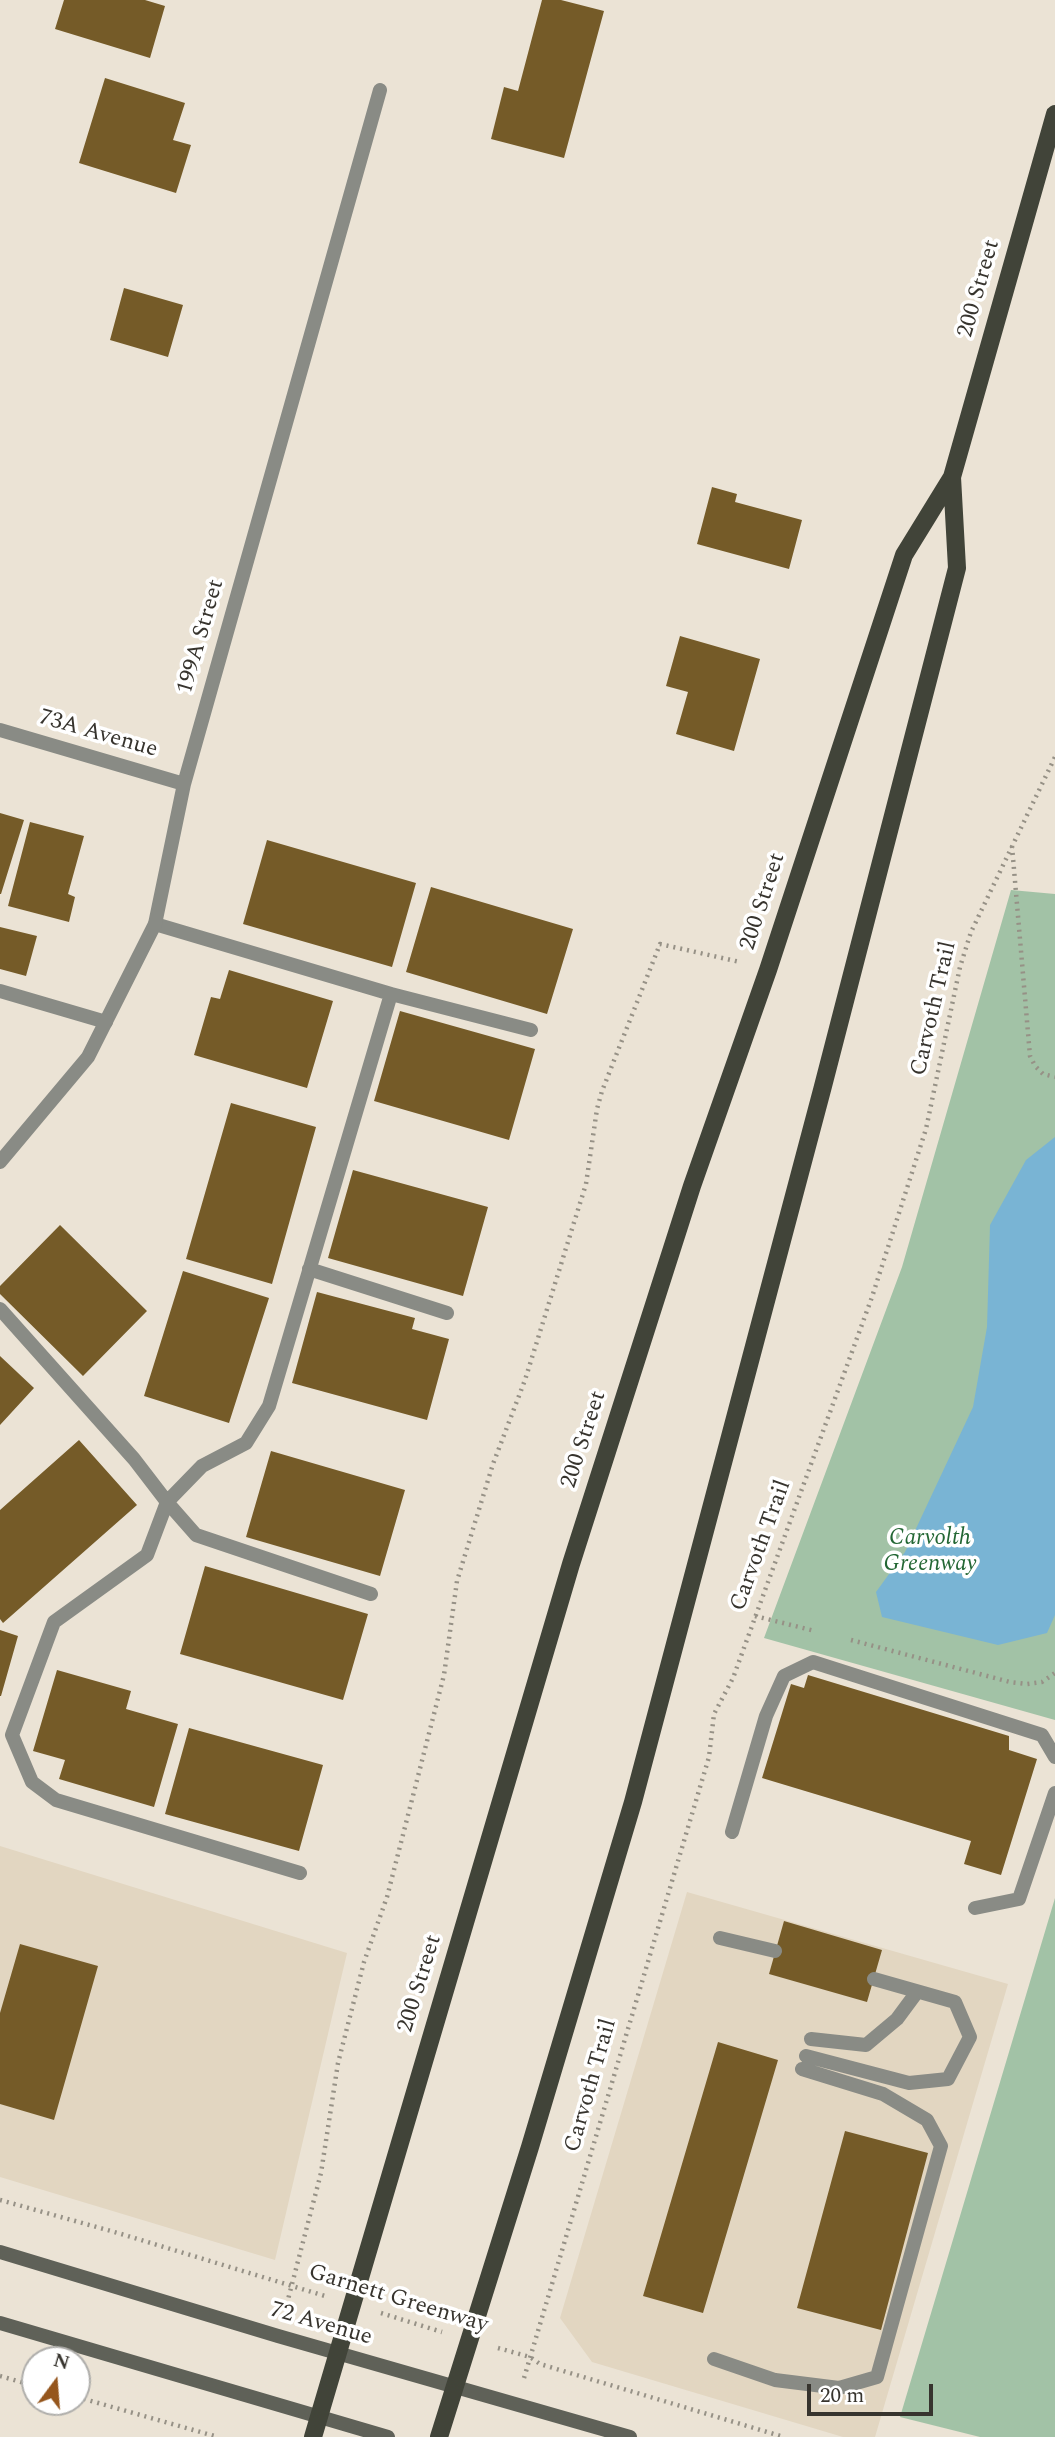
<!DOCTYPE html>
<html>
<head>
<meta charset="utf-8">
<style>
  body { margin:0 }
  #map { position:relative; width:1055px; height:2437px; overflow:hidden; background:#ebe3d5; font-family:Spectral,serif }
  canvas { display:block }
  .north { position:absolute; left:21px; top:2346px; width:70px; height:70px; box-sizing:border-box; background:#fff; border:2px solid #afaeab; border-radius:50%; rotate:16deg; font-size:19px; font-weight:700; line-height:28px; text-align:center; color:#37342e }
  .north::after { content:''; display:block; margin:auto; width:24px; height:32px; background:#95561d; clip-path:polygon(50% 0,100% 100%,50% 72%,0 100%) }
  .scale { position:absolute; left:807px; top:2384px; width:126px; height:32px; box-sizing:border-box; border:4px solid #37342e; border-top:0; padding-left:9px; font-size:21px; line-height:24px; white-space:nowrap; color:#37342e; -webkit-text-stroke:5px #fff; paint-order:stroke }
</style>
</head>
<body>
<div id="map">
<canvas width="1055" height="2437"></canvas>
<div class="north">N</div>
<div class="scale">20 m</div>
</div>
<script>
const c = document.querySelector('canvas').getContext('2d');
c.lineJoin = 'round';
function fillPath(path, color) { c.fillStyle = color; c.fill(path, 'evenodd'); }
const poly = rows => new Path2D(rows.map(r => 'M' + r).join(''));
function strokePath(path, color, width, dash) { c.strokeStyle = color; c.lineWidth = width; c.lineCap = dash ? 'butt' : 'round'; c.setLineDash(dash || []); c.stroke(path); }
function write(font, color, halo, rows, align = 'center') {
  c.font = font + ' Spectral,serif'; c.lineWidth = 7; c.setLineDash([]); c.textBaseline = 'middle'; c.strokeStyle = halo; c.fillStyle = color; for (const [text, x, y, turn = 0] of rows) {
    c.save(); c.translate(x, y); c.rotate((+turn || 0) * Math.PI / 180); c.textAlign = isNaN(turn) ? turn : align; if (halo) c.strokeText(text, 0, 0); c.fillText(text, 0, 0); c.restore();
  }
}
fillPath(poly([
  [0,1846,347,1953,275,2260,0,2177],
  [687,1892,1008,1984,875,2437,843,2437,592,2362,560,2318]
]), '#e2d6c1');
fillPath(poly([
  [1011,890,1055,894,1055,1720,764,1638,902,1267],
  [1055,1898,1055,2437,980,2437,900,2417]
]), '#a2c2a6');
fillPath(poly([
  [1055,1137,1055,1615,1047,1633,998,1645,882,1617,876,1592,905,1552,973,1407,987,1327,990,1225,1026,1160]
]), '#79b4d4');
fillPath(poly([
  [64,0,145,0,165,6,150,58,55,29],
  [542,0,561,0,604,11,564,158,491,139,504,87,518,91],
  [105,78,185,103,173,140,191,145,176,193,79,163],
  [124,288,183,305,168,357,110,340],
  [712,487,737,494,735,502,802,520,789,569,697,544],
  [680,636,760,659,734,751,676,734,688,692,666,686],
  [0,813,24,820,1,894,0,894],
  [30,822,84,836,68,894,75,897,69,922,8,906],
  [267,840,416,883,392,967,243,924],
  [431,887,573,929,547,1014,406,972],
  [0,927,37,936,26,976,0,969],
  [229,970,333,1001,307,1088,194,1055,211,997,220,999],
  [400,1011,535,1049,509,1140,374,1101],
  [231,1103,316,1127,272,1284,186,1259],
  [353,1170,488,1207,463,1296,328,1258],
  [60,1225,147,1311,83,1376,0,1294,0,1286],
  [183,1271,269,1298,229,1423,144,1396],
  [317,1292,415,1318,412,1329,449,1339,427,1420,292,1383],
  [0,1356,34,1388,0,1425],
  [79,1440,137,1505,3,1623,0,1619,0,1510],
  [271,1451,405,1490,380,1576,246,1537],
  [205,1566,368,1614,343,1700,180,1654],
  [0,1630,18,1636,1,1696,0,1696],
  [57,1670,131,1691,126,1709,178,1724,154,1807,59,1779,65,1760,33,1751],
  [808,1675,1009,1736,1009,1750,1037,1759,1001,1875,964,1864,971,1841,762,1778,791,1684,804,1688],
  [189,1728,323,1765,299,1851,165,1814],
  [784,1921,882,1950,867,2002,769,1974],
  [20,1944,98,1966,54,2120,0,2104,0,2013],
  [718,2042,778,2060,703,2313,643,2296],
  [845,2131,928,2153,881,2330,797,2308]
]), '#755b28');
strokePath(poly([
  [1012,846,1030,1056,1035,1066,1043,1074,1055,1077],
  [755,1616,815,1631],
  [851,1640,1010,1682,1027,1684,1042,1682,1055,1673],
  [0,2200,118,2233,325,2296],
  [285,2311,321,2173,338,2063,364,1962,387,1897,444,1675,457,1581,493,1464,525,1380,586,1184,597,1109,602,1091,660,944,740,962],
  [381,2313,442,2332],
  [498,2348,530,2357,540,2364,784,2437],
  [0,2376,35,2386],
  [524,2378,709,1757,714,1714,733,1678,872,1297,926,1129,960,967,971,932,1055,757],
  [77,2397,218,2437]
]), '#969186', 4.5, [2, 5]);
strokePath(poly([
  [0,991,106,1022],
  [391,994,531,1030],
  [309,1269,447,1313],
  [0,1309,134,1459,167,1502,202,1466,246,1443,269,1406,391,994,155,924],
  [732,1832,766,1716,784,1676,813,1662,1042,1735,1055,1757],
  [300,1873,56,1800,32,1782,12,1735,54,1622,147,1555,167,1502,196,1535,371,1594],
  [975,1908,1019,1899,1055,1793],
  [720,1938,775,1951],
  [811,2039,866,2045,897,2019,917,1992],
  [806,2056,909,2083,948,2079,970,2037,955,2002,874,1979],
  [714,2359,775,2380,839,2388,877,2377,941,2146,927,2120,883,2094,802,2069]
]), '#898b85', 14);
strokePath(poly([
  [0,730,184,784],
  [0,1162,88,1057,155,924,184,784,380,90]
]), '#898b85', 14);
strokePath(poly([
  [0,2252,278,2336,630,2437],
  [0,2323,388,2437]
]), '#5f6158', 14);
strokePath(poly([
  [313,2437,571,1564,692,1186,768,970,904,555,952,477,1055,114],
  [439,2437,530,2147,633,1802,822,1090,957,568,952,477]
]), '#414439', 18);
write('23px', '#37342e', '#fff', [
  ["200 Street",980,289,-74],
  ["199A Street",202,637,-74],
  ["73A Avenue",98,735,16],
  ["200 Street",764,902,-72],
  ["Carvoth Trail",935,1009,-77],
  ["200 Street",585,1440,-72],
  ["Carvoth Trail",762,1546,-70],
  ["200 Street",421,1984,-73],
  ["Carvoth Trail",592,2086,-74],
  ["Garnett Greenway",398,2300,17],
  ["72 Avenue",321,2325,16]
]);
write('italic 23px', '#236734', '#fff', [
  ["Carvolth",930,1539],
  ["Greenway",930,1565]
]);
</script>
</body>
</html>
